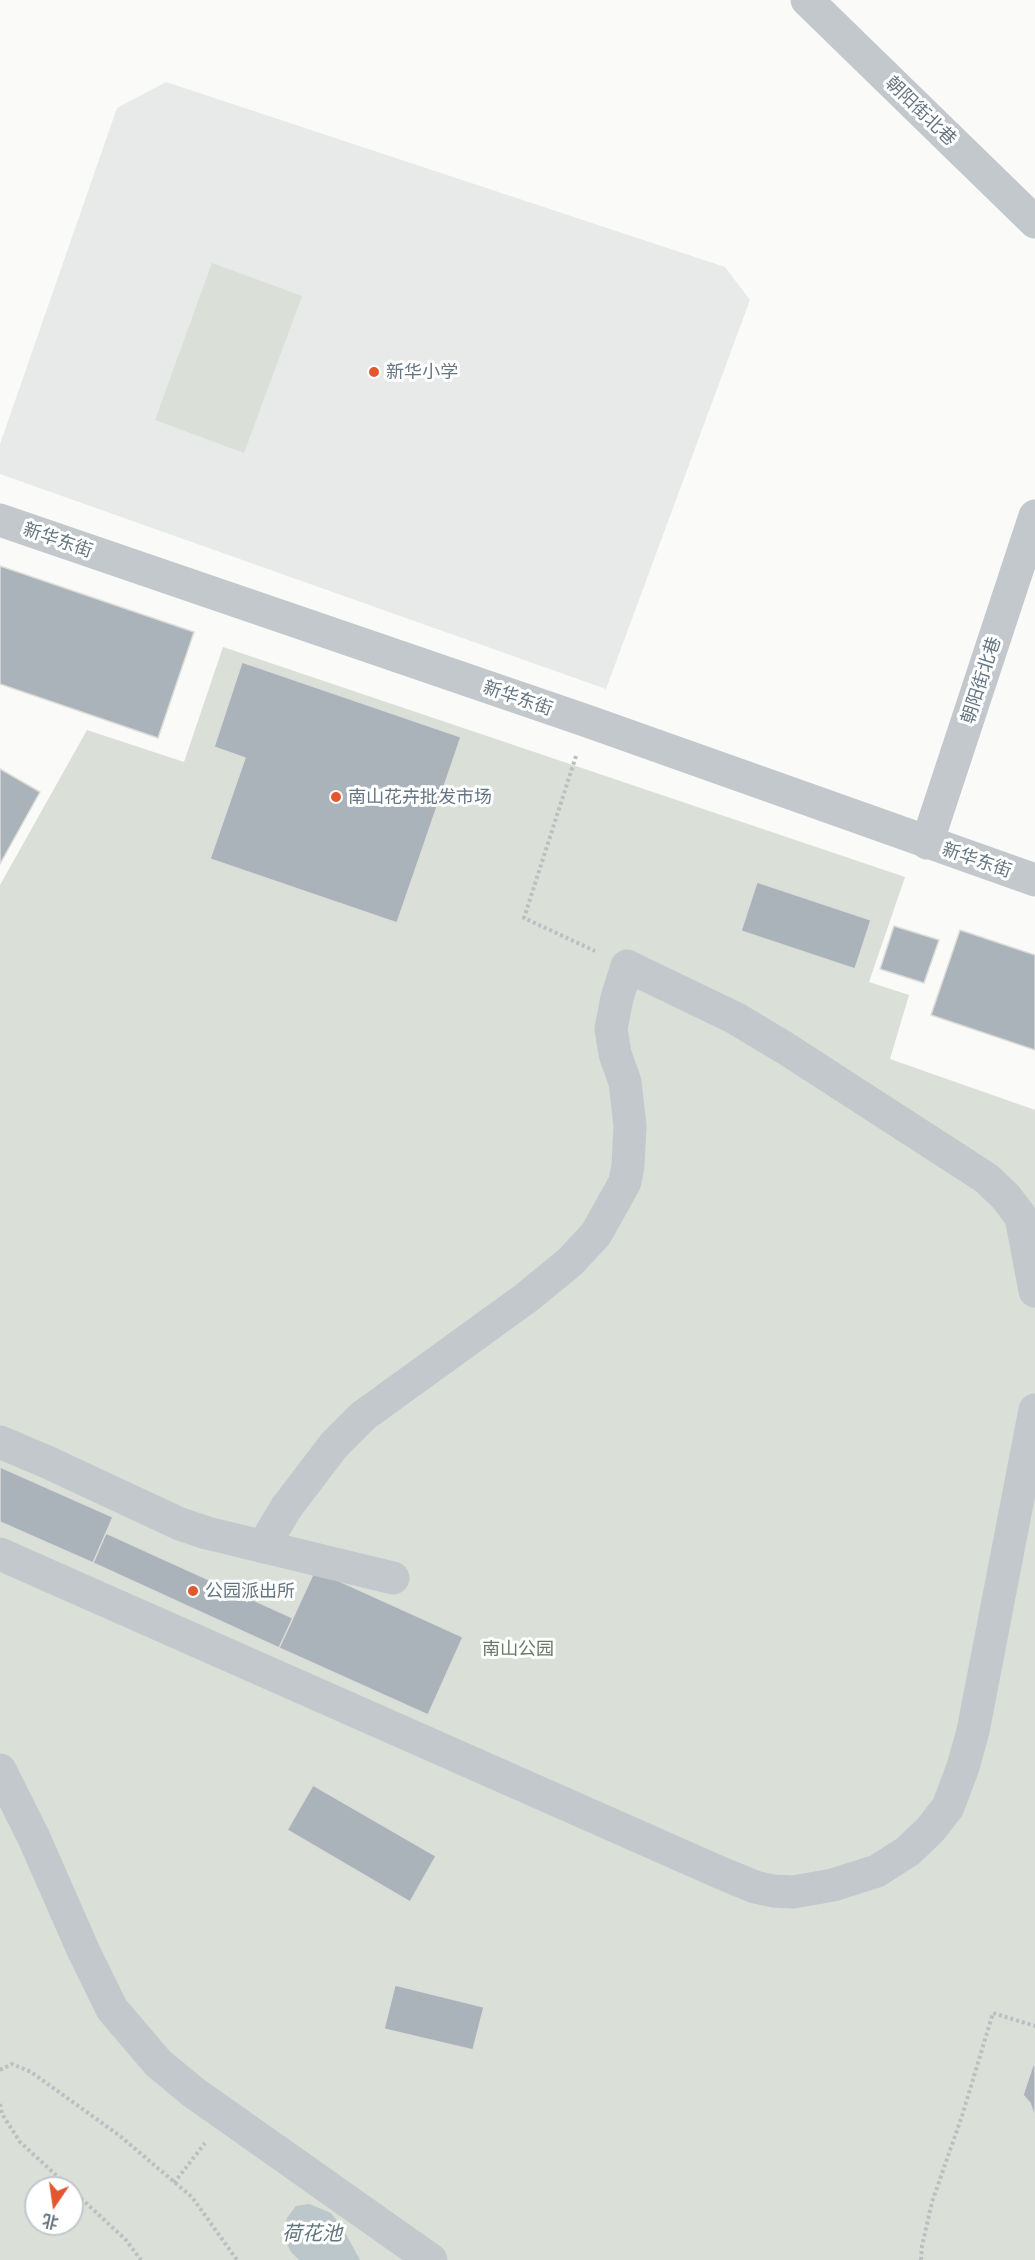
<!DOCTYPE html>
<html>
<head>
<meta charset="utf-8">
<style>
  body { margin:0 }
  #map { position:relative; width:1035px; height:2260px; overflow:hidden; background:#fafaf8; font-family:Ubuntu,"Noto Sans SC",sans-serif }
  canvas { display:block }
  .north { position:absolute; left:24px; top:2176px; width:60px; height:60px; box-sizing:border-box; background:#fff; border:2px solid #c1c8cd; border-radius:50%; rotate:193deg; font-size:16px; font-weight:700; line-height:24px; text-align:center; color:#657683 }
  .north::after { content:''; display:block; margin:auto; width:21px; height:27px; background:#e4572e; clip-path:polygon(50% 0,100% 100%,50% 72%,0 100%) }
</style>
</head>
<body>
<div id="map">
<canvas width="1035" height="2260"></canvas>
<div class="north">北</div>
</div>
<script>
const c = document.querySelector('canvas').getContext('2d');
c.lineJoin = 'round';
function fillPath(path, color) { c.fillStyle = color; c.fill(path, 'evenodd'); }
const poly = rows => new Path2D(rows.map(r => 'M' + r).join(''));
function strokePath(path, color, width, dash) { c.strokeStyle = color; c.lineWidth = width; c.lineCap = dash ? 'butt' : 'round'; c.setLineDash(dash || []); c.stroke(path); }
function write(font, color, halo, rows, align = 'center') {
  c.font = font + ' Ubuntu,"Noto Sans SC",sans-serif'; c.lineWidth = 6; c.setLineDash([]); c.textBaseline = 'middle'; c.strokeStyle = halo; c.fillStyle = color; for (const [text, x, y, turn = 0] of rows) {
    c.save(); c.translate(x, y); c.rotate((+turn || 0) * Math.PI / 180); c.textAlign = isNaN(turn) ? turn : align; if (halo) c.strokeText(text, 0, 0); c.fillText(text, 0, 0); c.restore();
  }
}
fillPath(poly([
  [166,82,725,267,750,300,606,689,0,474,0,444,117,108]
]), '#e8e9e9');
fillPath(poly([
  [212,263,302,296,244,453,155,420],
  [223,647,905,877,869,982,909,995,890,1059,1035,1110,1035,2260,0,2260,0,885,87,730,184,762],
  [36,2188,72,2188,72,2224,36,2224]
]), '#dadfd7');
fillPath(poly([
  [309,2204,331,2213,343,2229,360,2260,299,2260,291,2252,284,2238,287,2218,296,2206]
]), '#bbc7cb');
const building = poly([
  [0,566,194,632,158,738,0,684,0,566],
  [242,662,461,737,397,923,210,859,245,758,214,747,242,662],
  [0,769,40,792,0,864,0,769],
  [757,882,871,920,855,969,741,931,757,882],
  [894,926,939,940,924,983,880,969,894,926],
  [960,930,1035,955,1035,1050,931,1015,960,930],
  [0,1467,113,1517,93,1563,0,1522,0,1467],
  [106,1533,293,1618,279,1648,93,1563,106,1533],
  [315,1570,463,1637,428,1715,279,1648,315,1570],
  [313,1785,436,1856,410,1902,287,1830,313,1785],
  [395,1985,484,2007,473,2050,384,2029,395,1985],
  [1033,2065,1035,2065,1035,2117,1030,2103,1023,2095,1033,2065]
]);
fillPath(building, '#aab3b9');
strokePath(building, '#dcdcda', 1.5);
strokePath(poly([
  [576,756,524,918,595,951],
  [0,2070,12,2064,31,2072,120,2136,192,2197,237,2260],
  [0,2104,2,2114,20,2142,70,2188],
  [174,2183,205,2143],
  [72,2190,126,2240,141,2260],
  [921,2260,922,2246,932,2202,962,2116,993,2013,1035,2026]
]), '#bbbfc2', 4, [3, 3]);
strokePath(poly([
  [807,0,1035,222],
  [0,520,587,721,1035,880],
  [927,843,1035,516],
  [0,1442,47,1462,180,1524,207,1533,393,1578],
  [263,1547,286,1508,334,1445,363,1416,526,1298,570,1262,596,1234,625,1182,628,1165,630,1126,625,1082,615,1054,611,1029,617,998,627,966,735,1018,785,1048,986,1178,1006,1197,1021,1217,1035,1291],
  [0,1554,721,1873,755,1887,773,1891,793,1892,833,1885,877,1871,908,1851,930,1830,948,1807,963,1767,973,1731,1035,1410],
  [0,1770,34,1838,84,1952,112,2009,158,2063,193,2092,431,2260]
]), '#c3c8cc', 33);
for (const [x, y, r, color] of [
  [374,372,6,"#e4572e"],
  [336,797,6,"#e4572e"],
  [193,1591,6,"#e4572e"]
]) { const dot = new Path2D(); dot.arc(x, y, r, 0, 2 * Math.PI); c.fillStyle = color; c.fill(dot); strokePath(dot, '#fff', 2); }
write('18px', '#657683', '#fff', [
  ["朝阳街北巷",921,111,44],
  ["新华东街",58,540,19],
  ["朝阳街北巷",981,680,-72],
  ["新华东街",518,698,19],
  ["新华东街",977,860,19]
]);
write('18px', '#657683', '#fff', [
  ["新华小学",386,372],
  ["南山花卉批发市场",348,797],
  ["公园派出所",205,1591]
], 'left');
write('18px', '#687a64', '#fff', [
  ["南山公园",518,1649]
]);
write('italic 20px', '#60757c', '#fff', [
  ["荷花池",312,2233]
]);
</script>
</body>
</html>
